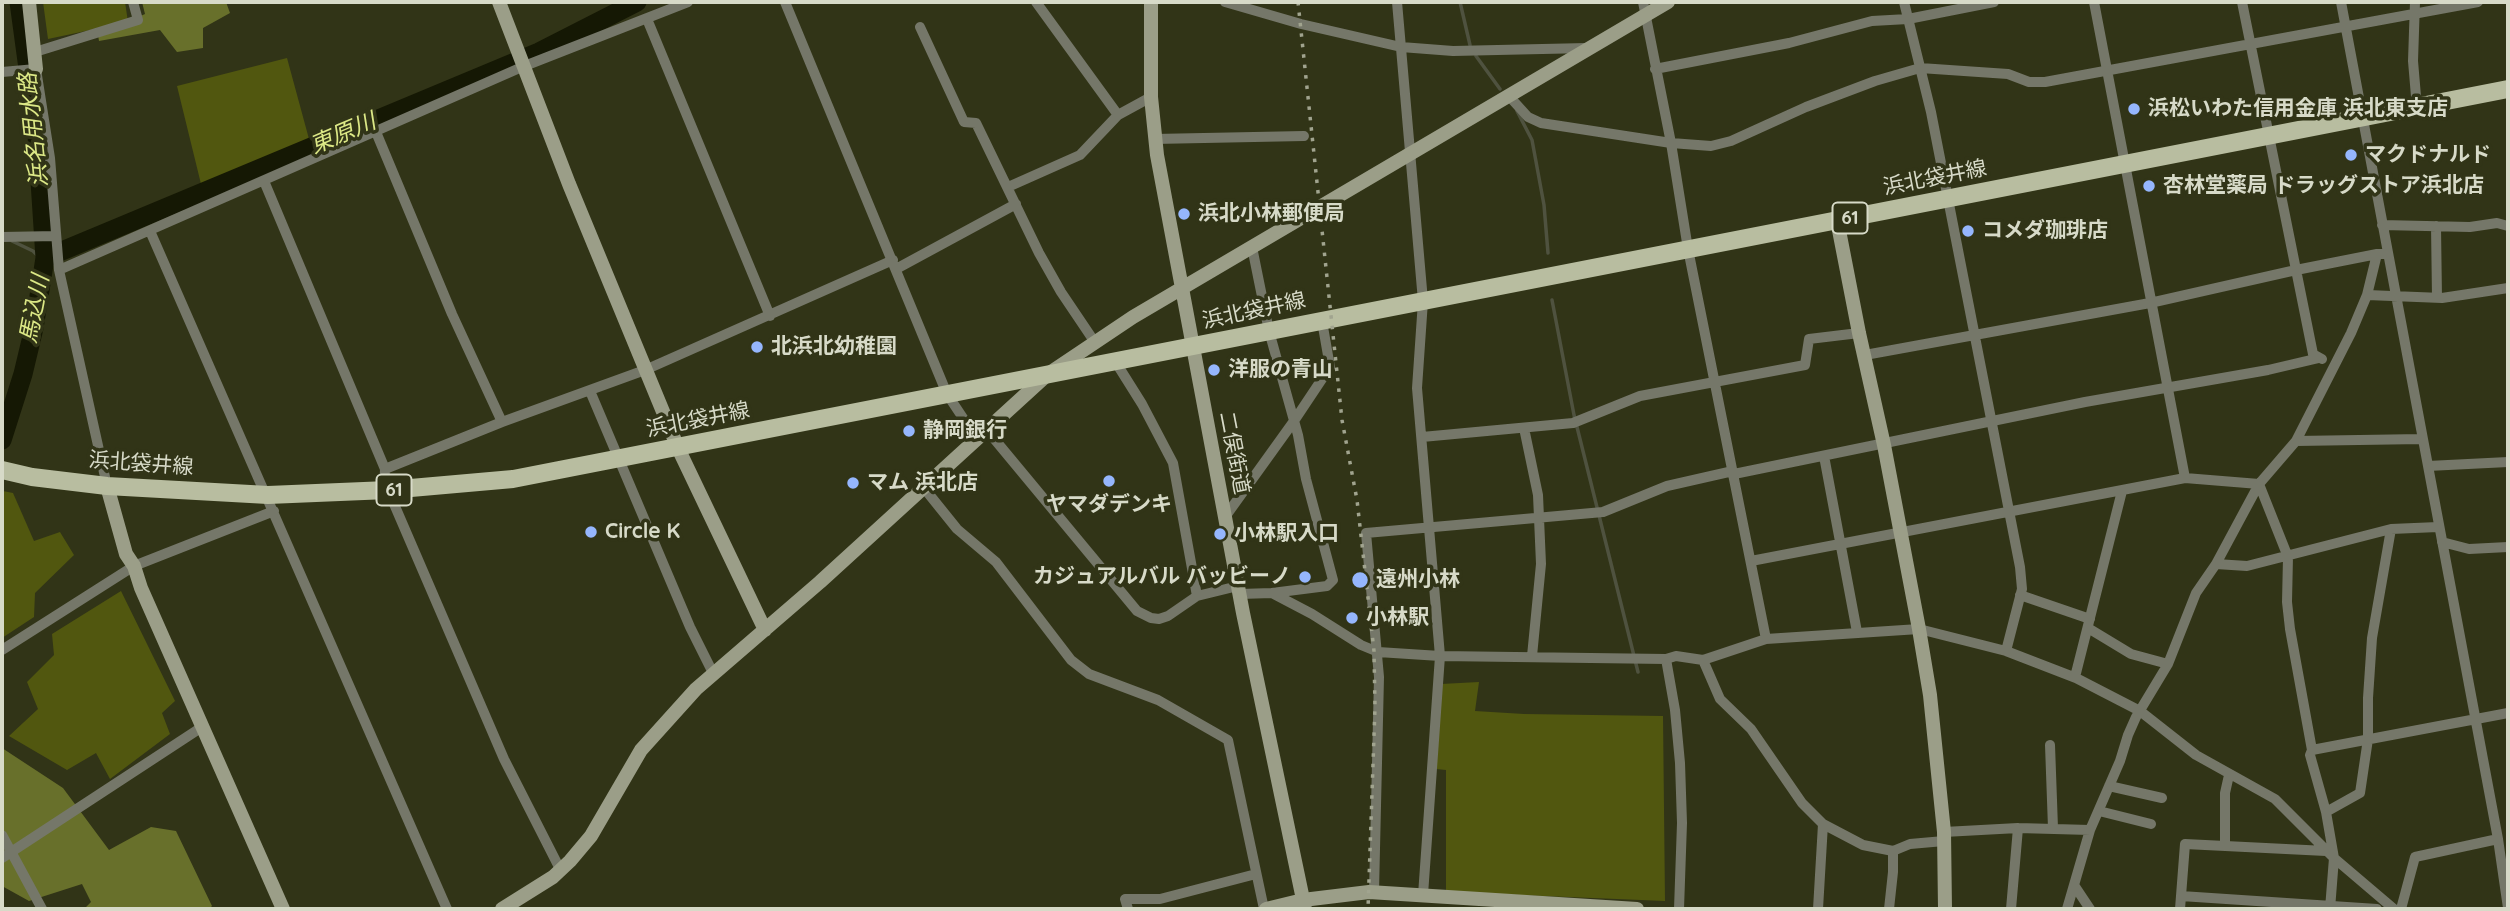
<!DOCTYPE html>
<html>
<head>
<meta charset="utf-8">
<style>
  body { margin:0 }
  #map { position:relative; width:2510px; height:911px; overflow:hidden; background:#313417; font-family:Quicksand,sans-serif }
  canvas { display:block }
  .frame { position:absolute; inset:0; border:4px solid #d7dac8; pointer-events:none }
</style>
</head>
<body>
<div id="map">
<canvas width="2510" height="911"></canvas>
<div class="frame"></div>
</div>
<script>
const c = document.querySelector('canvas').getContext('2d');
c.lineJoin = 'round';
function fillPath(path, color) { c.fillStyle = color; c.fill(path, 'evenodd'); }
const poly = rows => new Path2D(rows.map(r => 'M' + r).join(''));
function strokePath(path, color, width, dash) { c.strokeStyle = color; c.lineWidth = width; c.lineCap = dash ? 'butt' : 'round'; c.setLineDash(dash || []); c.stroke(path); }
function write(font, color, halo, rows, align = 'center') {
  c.font = font + ' Quicksand,"Noto Sans JP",sans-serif'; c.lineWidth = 7; c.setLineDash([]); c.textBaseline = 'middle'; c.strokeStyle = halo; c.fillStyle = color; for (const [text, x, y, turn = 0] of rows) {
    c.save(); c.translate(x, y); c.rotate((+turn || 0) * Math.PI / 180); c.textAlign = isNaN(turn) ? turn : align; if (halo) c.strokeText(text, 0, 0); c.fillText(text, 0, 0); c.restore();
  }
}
fillPath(poly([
  [43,2,125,2,128,22,48,39],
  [287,58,309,139,201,184,177,86],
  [3,491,13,493,34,541,60,532,74,555,35,593,34,617,2,638],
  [121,591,175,701,162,713,170,734,110,779,96,753,67,770,9,736,38,709,27,682,54,655,52,634],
  [1479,682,1475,711,1524,714,1663,716,1665,901,1446,892,1446,770,1436,769,1441,684]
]), '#51570f');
fillPath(poly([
  [142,2,226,2,230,13,203,28,203,48,177,52,160,30,99,41,98,35,145,14],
  [2,748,63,788,109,850,151,827,176,831,212,906,209,909,84,909,91,902,82,884,29,901,2,886]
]), '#68702b');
strokePath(poly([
  [1460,2,1470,45],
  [1476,56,1500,89],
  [1517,111,1532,140,1544,205,1548,253],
  [12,241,33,251,40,258,45,258],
  [1552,300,1574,415,1638,672]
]), '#4f523f', 3.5);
strokePath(poly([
  [45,258,539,52,637,2],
  [2,440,23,374,34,328,45,258,37,135,19,2]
]), '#151804', 19);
strokePath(poly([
  [785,2,947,394,977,439],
  [1036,2,1118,115],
  [1225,2,1301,24,1401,47,1453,51,1587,48],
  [1397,2,1423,301,1417,388,1440,656,1423,895],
  [1643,2,1671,143,1688,249,1766,639],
  [1904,2,1931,112,2020,567,2022,589,2006,651],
  [2094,2,2185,478],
  [2242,2,2313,354,2322,359],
  [2341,2,2498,839,2508,908],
  [2415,2,2413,61,2417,108],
  [647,19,770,316],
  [920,27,964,122,976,123,1039,253,1061,292,1094,341],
  [35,52,138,20,133,2],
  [1655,69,1789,43,1872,21,1908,19,1994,2],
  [2,72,36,69,50,158,59,270,107,486],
  [1508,95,1528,117,1541,123,1671,143,1711,146,1731,141,1806,107,1875,81,1920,68,2008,74,2029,82,2045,82,2478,2],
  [376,132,452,314,502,422],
  [1154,139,1304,136],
  [264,181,385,469,384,490],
  [1008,187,1080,155,1118,115,1151,97],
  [2382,225,2470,227,2497,223,2508,226],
  [2436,226,2437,298],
  [150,231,447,909],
  [2,237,56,236],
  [1252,247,1269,331,1298,435,1306,479,1333,580,1327,586,1272,593],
  [896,269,1016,204],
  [59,270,522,67,688,2],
  [2367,295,2442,298,2508,288],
  [1865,355,2150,303,2296,270,2377,254],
  [1115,361,1142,404,1173,463,1197,596],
  [590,391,690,627,714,675],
  [1524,428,1538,495,1541,564,1532,656],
  [986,429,1137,611,1151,618,1159,619,1168,616,1197,596,1238,586],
  [1422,437,1573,423,1640,396,1805,365,1809,339,1859,333],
  [2296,441,2422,439],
  [1824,456,1857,632],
  [2428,466,2508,462],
  [385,469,502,422,645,370,893,260],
  [1734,474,2085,402,2268,370,2319,358],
  [924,488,957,529,996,562,1071,660,1089,674,1158,700,1228,740,1264,909],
  [388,490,504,759,561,871],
  [1225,517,1294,421,1330,367,1322,321],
  [2442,542,2469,549,2508,547],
  [1751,561,2185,478,2259,484,2288,557,2287,602,2290,629,2312,750,2310,755,2326,812,2334,858,2330,909],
  [2216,564,2247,566,2391,529,2438,527],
  [1240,594,1272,593,1312,614,1361,645,1378,652,1440,656,1666,659,1675,710,1680,763,1682,823,1679,909],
  [2020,595,2090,619],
  [2088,628,2131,654,2168,664],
  [2,650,134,566,274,511],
  [1666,659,1676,656,1703,660,1766,639,1919,629,2006,651,2076,678,2140,711,2196,755,2275,799,2334,858,2394,909],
  [1703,660,1720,699,1751,729,1802,803,1823,824,1863,845,1893,851,1910,844,1944,841],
  [2075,677,2122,491],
  [2050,745,2053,828],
  [2312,750,2508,713],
  [2109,786,2162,798],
  [2099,811,2151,824],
  [2326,812,2360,793,2368,739,2368,698,2372,638,2391,529],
  [1944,832,2018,828,2090,830],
  [2,835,42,909],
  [2225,846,2225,793,2229,775],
  [2,858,202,727],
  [2074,885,2090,909],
  [1374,892,1379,677,1366,533,1603,512,1667,486,1733,471],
  [2181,896,2377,909],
  [1128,909,1125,899,1160,899,1256,874],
  [1818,909,1823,824],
  [1889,909,1893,872,1893,851],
  [2011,909,2018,828],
  [2067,909,2090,830,2120,761,2128,735,2136,717,2168,664,2196,593,2216,564,2259,484,2296,441,2351,333,2367,295,2377,254,2387,254],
  [2180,909,2185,844,2326,851],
  [2401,909,2415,857,2498,839]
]), '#757769', 10);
strokePath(poly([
  [29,2,36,69],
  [499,2,569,184,678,448,765,630],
  [1151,2,1151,97,1157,155,1243,613,1305,909],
  [1837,220,1859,333,1884,445,1919,629,1930,695,1944,832,1945,909],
  [107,486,126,554,134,566,141,588,283,909],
  [502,909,553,877,570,861,591,836,641,750,696,689,820,582,1048,374,1133,317,1668,2],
  [1266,909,1303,900,1369,892,1637,909]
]), '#9b9e88', 14);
strokePath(poly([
  [2,470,32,477,107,486,268,495,388,490,513,479,2508,89]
]), '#b8bda0', 18);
strokePath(poly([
  [1298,2,1342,420,1357,500,1374,651,1375,707,1368,909]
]), '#a1a48f', 3.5, [3.5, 7]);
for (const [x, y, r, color] of [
  [2134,109,7,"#95b6fd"],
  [2351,155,7,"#95b6fd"],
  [2149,186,7,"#95b6fd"],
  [1184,214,7,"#95b6fd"],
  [1968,231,7,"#95b6fd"],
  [757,347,7,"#95b6fd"],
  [1214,370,7,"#95b6fd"],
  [909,431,7,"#95b6fd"],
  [1109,481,7,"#95b6fd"],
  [853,483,7,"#95b6fd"],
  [591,532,7,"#95b6fd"],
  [1220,534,7,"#95b6fd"],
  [1305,577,7,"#95b6fd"],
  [1360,580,9,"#95b6fd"],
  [1352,618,7,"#95b6fd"]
]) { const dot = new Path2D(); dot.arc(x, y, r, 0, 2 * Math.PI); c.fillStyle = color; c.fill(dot); strokePath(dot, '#313417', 2.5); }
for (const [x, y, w] of [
  [1850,218,35],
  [394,490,35]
]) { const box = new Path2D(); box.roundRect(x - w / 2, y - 15.5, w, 31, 5); c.fillStyle = '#313417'; c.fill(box); strokePath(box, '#d7dac8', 2); }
write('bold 19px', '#d7dac8', null, [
  ["61",1850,218],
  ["61",394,490]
]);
write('bold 21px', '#d7dac8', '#313417', [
  ["浜松いわた信用金庫 浜北東支店",2148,109],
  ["マクドナルド",2365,155],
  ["杏林堂薬局 ドラッグストア浜北店",2163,186],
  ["浜北小林郵便局",1198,214],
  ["コメダ珈琲店",1982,231],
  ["北浜北幼稚園",771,347],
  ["洋服の青山",1228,370],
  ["静岡銀行",923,431],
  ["マム 浜北店",867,483],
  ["ヤマダデンキ",1109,505,"center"],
  ["Circle K",605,532],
  ["小林駅入口",1234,534],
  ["カジュアルバル バッビーノ",1291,577,"right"],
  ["遠州小林",1376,580],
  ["小林駅",1366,618]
], 'left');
write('21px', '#d7dac8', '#313417', [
  ["浜北袋井線",1935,178,-11],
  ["浜北袋井線",1254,311,-12],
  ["浜北袋井線",698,420,-11],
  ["二俣街道",1234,453,79],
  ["浜北袋井線",141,464,4]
]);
write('italic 23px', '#dce886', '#313417', [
  ["浜名用水路",34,130,-96],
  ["東原川",343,134,-23],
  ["馬込川",35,309,-79]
]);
</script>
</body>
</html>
